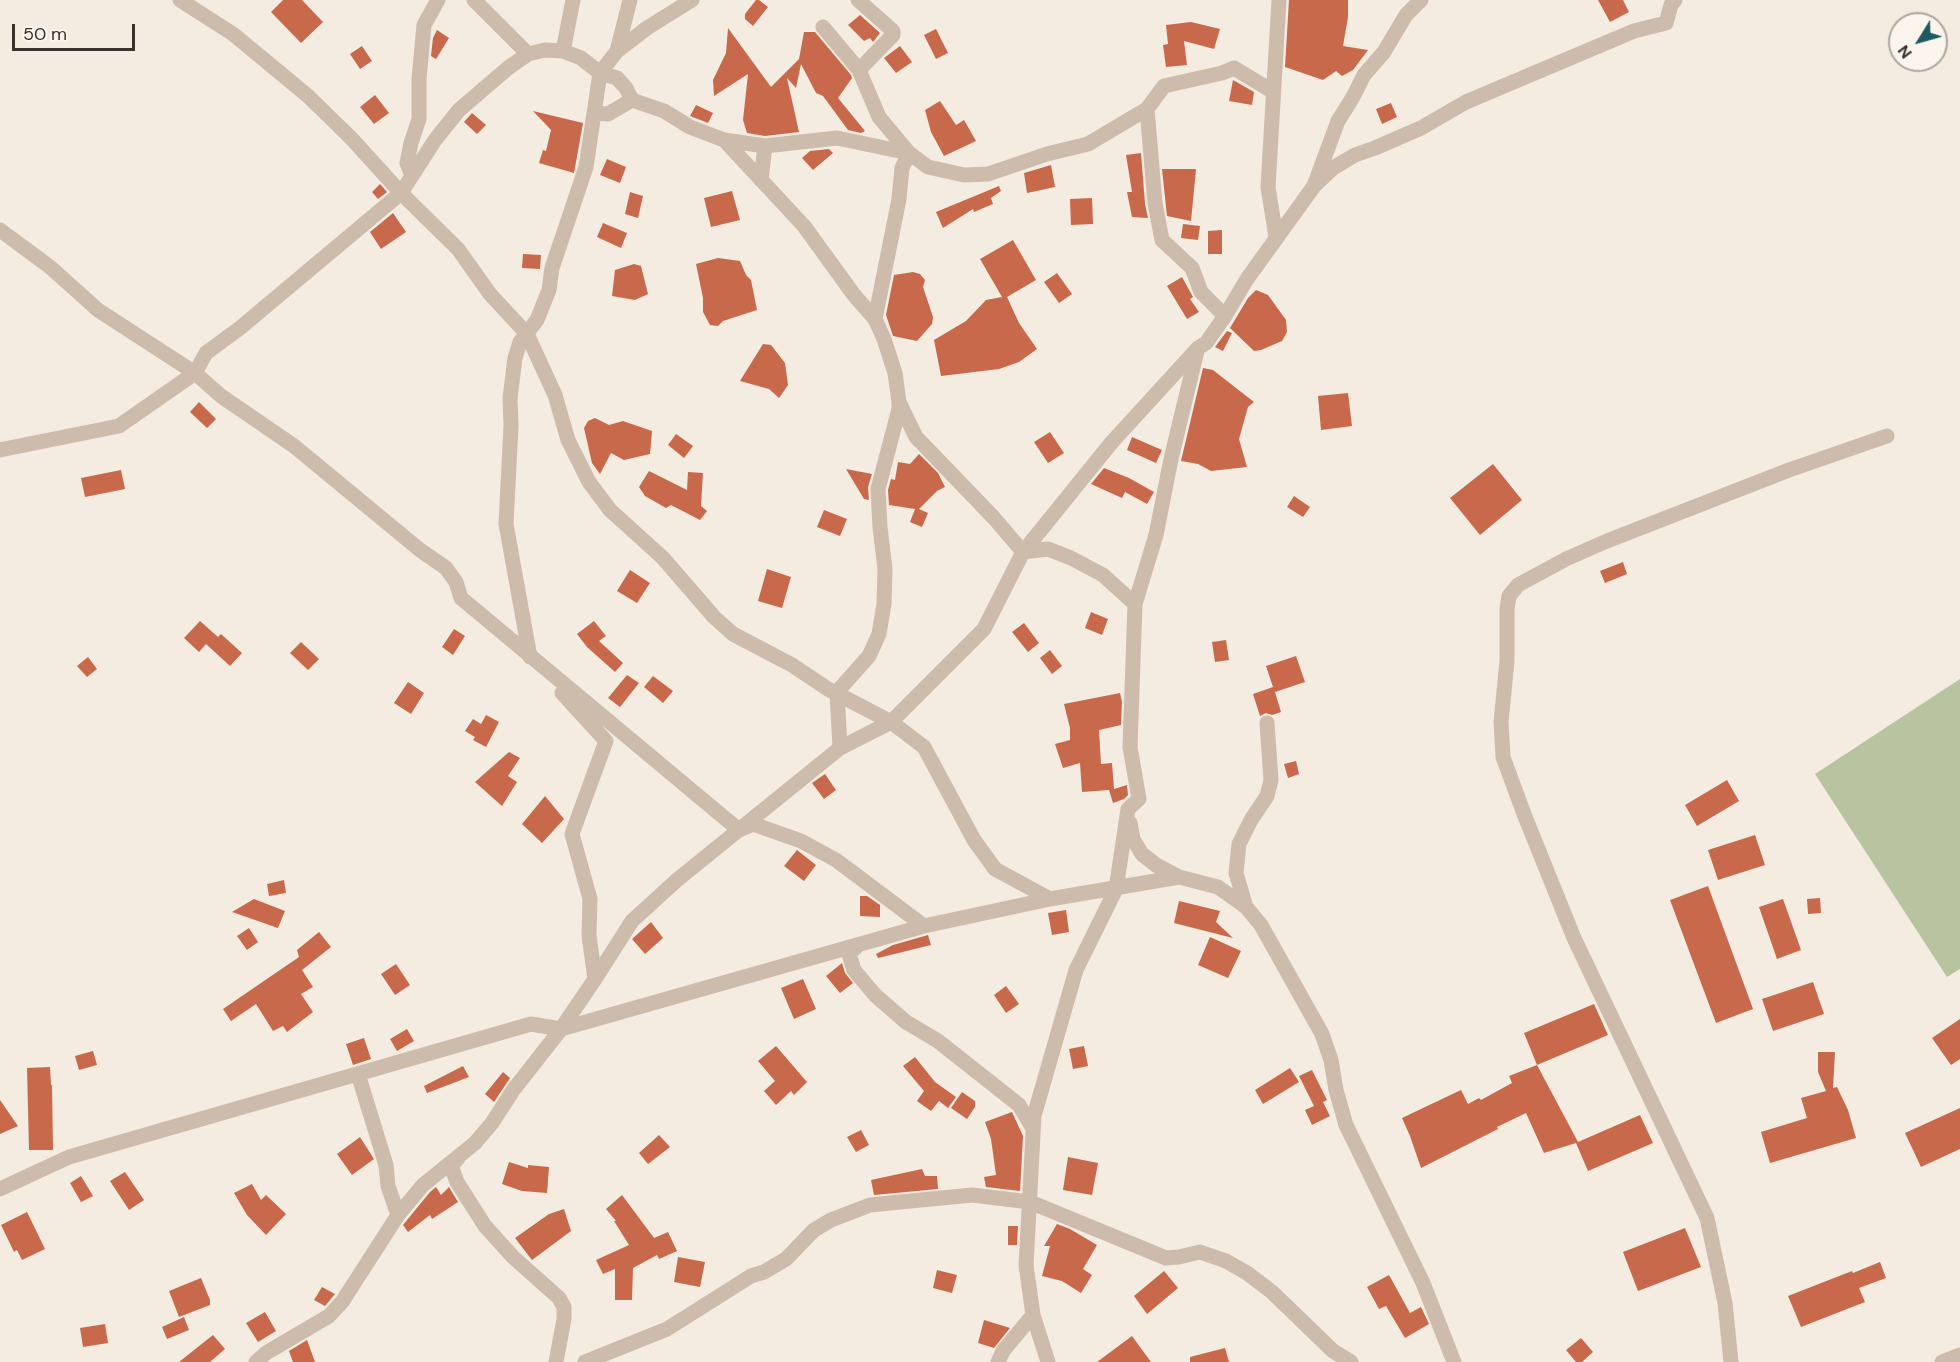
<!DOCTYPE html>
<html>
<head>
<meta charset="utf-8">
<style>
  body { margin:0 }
  #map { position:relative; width:1960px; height:1362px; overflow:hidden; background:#f4ebe1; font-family:"DM Sans",sans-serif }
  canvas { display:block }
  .north { position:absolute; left:1888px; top:12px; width:60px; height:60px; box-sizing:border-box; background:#fbf5ee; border:2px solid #aea6a0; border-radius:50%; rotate:233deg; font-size:16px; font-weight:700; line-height:24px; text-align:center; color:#3b302b }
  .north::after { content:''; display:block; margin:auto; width:21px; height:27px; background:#1f5a5e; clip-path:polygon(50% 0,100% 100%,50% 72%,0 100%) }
  .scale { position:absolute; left:12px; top:24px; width:123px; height:27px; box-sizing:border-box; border:3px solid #3b302b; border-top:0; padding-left:8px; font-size:18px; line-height:21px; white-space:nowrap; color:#3b302b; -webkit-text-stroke:4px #fbf5ee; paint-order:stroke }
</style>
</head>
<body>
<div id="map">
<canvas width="1960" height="1362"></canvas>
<div class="north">N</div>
<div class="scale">50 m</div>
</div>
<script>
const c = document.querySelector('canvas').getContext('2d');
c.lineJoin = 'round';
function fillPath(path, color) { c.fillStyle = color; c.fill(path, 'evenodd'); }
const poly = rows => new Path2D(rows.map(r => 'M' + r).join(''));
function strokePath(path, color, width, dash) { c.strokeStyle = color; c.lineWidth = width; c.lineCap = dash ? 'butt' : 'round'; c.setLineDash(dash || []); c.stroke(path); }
fillPath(poly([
  [1960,679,1960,969,1947,977,1815,774]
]), '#b8c4a0');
fillPath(poly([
  [283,0,302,0,323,22,301,43,271,12],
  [756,0,759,0,768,7,753,26,745,19,745,14],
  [1289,0,1348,0,1348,17,1343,46,1368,50,1353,70,1342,76,1336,71,1323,80,1285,67],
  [1598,0,1623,0,1629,12,1610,22],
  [860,15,880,33,873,42,870,38,864,41,848,25],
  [1191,22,1220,29,1214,49,1184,41,1187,65,1166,67,1163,45,1168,44,1166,25],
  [728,28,771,87,799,59,804,32,815,32,851,75,852,78,838,98,865,131,861,133,848,130,823,96,816,93,801,64,796,88,787,78,799,132,765,136,747,133,743,120,748,74,714,96,713,80,726,53],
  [936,29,948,53,936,59,924,35],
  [437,30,449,38,436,59,431,56,433,38],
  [362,46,372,61,360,69,350,54],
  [900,46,912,62,896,73,884,58],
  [1233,80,1254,92,1252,105,1229,101],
  [375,95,389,113,374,124,360,107],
  [940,101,956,125,964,120,976,141,944,156,931,132,925,110],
  [1391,103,1397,117,1382,124,1376,109],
  [696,105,713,113,708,123,690,116],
  [533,111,583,123,574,173,539,163,543,150,546,151,551,130],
  [472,113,486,125,477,134,464,122],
  [829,149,833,153,813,170,802,158,810,151],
  [1141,153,1145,204,1148,218,1132,217,1127,192,1132,192,1126,155],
  [607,159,626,167,620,183,600,175],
  [1051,165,1055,187,1027,193,1024,173],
  [1162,169,1196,169,1191,221,1167,216],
  [380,184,387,192,378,199,372,192],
  [999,186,1001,191,991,198,993,204,974,212,973,209,943,228,936,212],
  [732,191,740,220,711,227,704,198],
  [630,192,643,196,638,218,625,214],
  [1092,198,1093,224,1071,225,1070,199],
  [393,213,406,232,381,249,370,232],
  [603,223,627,233,621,248,597,237],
  [1183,224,1200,226,1198,240,1181,238],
  [1222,230,1222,254,1208,254,1208,231],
  [1013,240,1036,280,1007,297,1019,323,1037,349,1019,362,999,369,941,376,934,340,966,321,986,300,1002,297,980,259],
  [523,254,541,255,540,269,522,268],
  [718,258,740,261,746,275,751,280,757,310,723,321,718,326,710,325,703,312,703,298,696,264],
  [634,264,641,266,648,294,635,300,612,296,615,270],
  [913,272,920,274,925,280,923,287,933,317,932,324,917,341,893,336,886,315,894,275],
  [1057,273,1072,294,1059,303,1044,282],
  [1182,277,1193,297,1190,299,1199,312,1187,319,1167,286],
  [1256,290,1268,295,1286,320,1287,332,1282,341,1261,350,1254,351,1230,328,1248,298],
  [1227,331,1232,333,1223,351,1215,347],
  [763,344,771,345,785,363,788,385,779,398,769,389,740,381],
  [1203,368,1213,370,1254,402,1248,407,1239,439,1247,467,1211,471,1198,464,1181,461],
  [1348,393,1352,426,1321,430,1318,396],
  [199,402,216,419,207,428,190,412],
  [595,418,609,425,623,421,652,431,650,454,624,460,611,453,600,474,592,463,584,428,588,421],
  [1050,432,1064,453,1048,463,1034,442],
  [676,434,693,446,684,458,668,445],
  [1132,437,1162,450,1156,463,1127,450],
  [919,454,938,473,945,487,937,491,919,509,928,513,922,527,910,522,915,509,889,505,888,490,891,479,895,480,898,462,910,464],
  [1493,464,1522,500,1480,535,1450,498],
  [1104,468,1129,478,1154,492,1147,504,1125,492,1122,498,1091,484],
  [846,469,872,474,868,487,869,500,864,499],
  [121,470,125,489,85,497,81,478],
  [649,471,687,490,688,472,703,473,701,506,707,511,700,520,671,505,666,508,645,496,639,487],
  [1294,496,1310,507,1303,517,1287,507],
  [824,510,847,519,840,536,817,527],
  [1623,562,1627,574,1605,583,1600,571],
  [767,569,791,577,782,608,758,601],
  [630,570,650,583,637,603,617,591],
  [1091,612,1108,619,1102,635,1085,628],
  [200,621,218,637,221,634,242,653,230,666,206,644,199,652,184,638],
  [594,621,606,636,599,641,623,663,615,672,587,647,577,634],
  [1024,623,1039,643,1028,652,1012,632],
  [454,629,465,636,453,655,442,647],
  [1226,640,1229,660,1215,662,1212,642],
  [301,642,319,659,308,670,290,653],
  [1050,650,1062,666,1052,674,1040,658],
  [1296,656,1305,682,1275,692,1281,712,1272,715,1266,713,1260,716,1253,694,1273,687,1266,666],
  [88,657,97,669,87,677,77,666],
  [627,675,639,683,620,707,608,698],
  [653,676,673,691,663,703,644,687],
  [408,682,424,693,411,714,394,703],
  [1120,693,1122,702,1121,725,1099,730,1101,764,1112,763,1114,789,1127,785,1128,795,1124,799,1113,803,1109,790,1082,792,1080,763,1063,768,1055,744,1070,740,1070,728,1064,704],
  [486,715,499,722,486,747,473,740,475,737,465,731,473,719,481,724],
  [509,752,520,758,508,776,517,782,502,806,475,782],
  [1296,761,1299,774,1288,778,1284,764],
  [825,774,836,790,824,799,812,783],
  [1727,780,1739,801,1697,826,1685,805],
  [545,796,564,819,542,843,522,824],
  [1755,835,1765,865,1718,880,1708,850],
  [797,850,816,865,804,881,784,866],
  [284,880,286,893,269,896,267,884],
  [1708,886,1753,1009,1716,1023,1670,900],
  [860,896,867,896,880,905,880,917,860,916],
  [1820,898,1821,913,1808,914,1807,899],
  [254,899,285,911,278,928,232,912],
  [1783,899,1801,950,1777,959,1759,907],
  [1179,901,1220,911,1216,922,1233,938,1174,923],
  [1066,910,1069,932,1052,935,1048,913],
  [651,922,663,938,645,954,632,939],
  [249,928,258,942,247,950,237,936],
  [319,932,331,947,302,970,313,987,301,994,313,1012,287,1032,283,1026,273,1031,256,1004,231,1021,223,1009,299,957,297,950],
  [928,935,931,945,878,958,876,954,893,945],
  [1210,937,1241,951,1228,978,1198,965],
  [842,963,845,973,853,983,840,993,826,976],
  [396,964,410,985,395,995,381,974],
  [803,979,816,1009,794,1019,781,988],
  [1813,982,1824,1014,1773,1031,1762,999],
  [1006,986,1019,1004,1006,1013,994,995],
  [1594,1004,1608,1035,1537,1065,1524,1033],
  [1960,1019,1960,1059,1951,1065,1932,1038],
  [407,1029,414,1041,397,1051,390,1039],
  [364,1038,371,1059,353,1065,346,1044],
  [776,1046,807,1082,794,1095,791,1091,776,1105,764,1091,775,1081,758,1061],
  [1084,1046,1088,1066,1073,1069,1069,1049],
  [93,1051,97,1065,79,1070,75,1056],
  [1818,1052,1835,1052,1833,1088,1837,1087,1848,1110,1856,1138,1770,1163,1761,1132,1807,1118,1801,1098,1826,1091,1818,1072],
  [915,1057,935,1082,956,1097,948,1108,939,1101,931,1111,917,1101,924,1091,903,1066],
  [1537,1065,1578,1142,1640,1115,1653,1143,1588,1171,1576,1143,1544,1153,1526,1113,1497,1127,1498,1129,1421,1168,1410,1136,1402,1118,1461,1090,1468,1104,1479,1098,1481,1100,1512,1083,1509,1076],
  [463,1066,469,1077,427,1093,424,1086],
  [50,1067,51,1085,52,1085,53,1150,29,1150,27,1068],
  [1290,1068,1299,1082,1263,1104,1255,1090],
  [1312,1070,1327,1100,1323,1102,1330,1116,1312,1125,1305,1110,1314,1106,1299,1076],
  [503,1072,510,1078,494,1102,485,1094],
  [962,1092,975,1101,975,1107,967,1119,951,1108],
  [0,1100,18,1126,0,1134],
  [1960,1108,1960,1149,1921,1167,1905,1133],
  [1012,1112,1023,1136,1020,1191,986,1187,984,1177,996,1175,991,1139,985,1122],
  [861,1130,869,1145,856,1152,847,1137],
  [659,1135,670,1147,648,1164,639,1153],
  [360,1137,374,1159,352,1175,337,1154],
  [1068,1157,1098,1163,1092,1195,1063,1190],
  [509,1162,528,1168,528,1165,549,1167,547,1193,522,1191,502,1184],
  [922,1169,925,1176,937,1176,938,1189,874,1195,871,1180],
  [125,1172,144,1200,129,1210,110,1181],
  [81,1176,93,1196,81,1202,70,1183],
  [252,1184,261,1200,266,1195,286,1214,266,1235,247,1215,234,1193],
  [436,1187,441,1195,449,1187,458,1202,432,1219,430,1215,408,1232,403,1225,430,1192],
  [622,1195,654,1238,668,1232,677,1251,659,1259,657,1255,633,1268,632,1300,615,1300,615,1269,603,1274,596,1260,629,1245,614,1221,616,1221,606,1209],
  [564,1209,571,1231,532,1260,515,1238,549,1214],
  [27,1212,45,1249,22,1260,17,1250,14,1252,1,1225],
  [1057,1224,1070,1229,1097,1245,1083,1269,1092,1275,1081,1293,1062,1281,1042,1276,1050,1246,1044,1246],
  [1008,1226,1018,1226,1017,1245,1008,1245],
  [1685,1228,1701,1267,1638,1291,1623,1252],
  [678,1257,705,1262,700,1287,674,1282],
  [1880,1262,1886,1278,1859,1288,1865,1302,1801,1327,1788,1296,1852,1271,1853,1273],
  [937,1270,957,1275,952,1293,933,1288],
  [1164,1271,1178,1288,1147,1314,1134,1296],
  [1389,1275,1410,1313,1421,1307,1429,1324,1405,1338,1386,1306,1379,1309,1367,1287],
  [201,1278,210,1300,210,1305,179,1317,169,1291],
  [322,1287,335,1294,325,1306,314,1300],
  [265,1312,276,1331,258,1342,246,1323],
  [184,1317,189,1330,167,1339,162,1327],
  [984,1320,1010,1328,994,1348,978,1343],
  [105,1324,108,1343,83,1347,80,1328],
  [213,1335,225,1349,210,1362,179,1362],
  [1132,1336,1151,1362,1097,1362],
  [1581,1338,1593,1352,1582,1362,1576,1362,1566,1350],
  [307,1340,315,1362,293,1362,289,1351],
  [1225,1348,1229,1362,1190,1362,1190,1357]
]), '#c8694b');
strokePath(poly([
  [180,0,233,34,308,96,352,139,401,193,458,249,490,294,527,334,555,395,568,440,589,482,610,510,663,558,714,617,733,634,792,665,828,689,891,722,924,747,974,840,995,869,1050,899],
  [474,0,528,54],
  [858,0,893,31,893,35,859,70],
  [823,27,859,70,879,117,909,153,902,168,899,199,875,319,884,339,895,373,899,402,916,437,994,518,1023,552,1048,549,1071,558,1103,575,1135,604],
  [563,51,573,0],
  [617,51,647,28,692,0],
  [1147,109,1155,203,1162,240,1192,268,1201,292,1225,316],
  [595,113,608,114,632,100],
  [724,140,804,226,854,295,875,319],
  [412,176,407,163,411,143,419,119,419,79,424,25,438,0],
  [761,180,765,146],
  [1315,183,1338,121,1353,97,1364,75,1384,52,1406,15,1421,0],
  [0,230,50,267,98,310,195,373,221,396,294,446,420,550,446,568,456,582,461,598,739,830,753,824,801,841,836,860,924,926],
  [1276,237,1268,187,1279,0],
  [0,450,119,426,195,373,206,353,240,328,401,193,435,140,459,110,508,68,528,54,545,50,563,51,581,58,600,73,617,78,626,88,632,100,664,111,690,127,724,140,765,146,837,138,909,153,928,167,964,175,988,174,1047,154,1088,144,1147,109,1164,86,1222,73,1234,68,1272,91],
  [530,657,506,524,511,426,510,398,515,358,520,342,537,320,549,290,552,268,586,167,600,73,617,51,630,0],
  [562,693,606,741,572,834,590,899,589,936,595,979],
  [840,748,837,692,869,656,879,634,884,604,885,569,880,527,878,489,899,409,899,402],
  [1130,823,1133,839,1142,854,1156,865,1179,877],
  [1246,907,1236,873,1239,844,1251,820,1267,796,1271,780,1267,723],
  [858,945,849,954,854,970,875,995,906,1022,938,1041,1019,1105,1032,1127],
  [358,1074,386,1165,388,1186,398,1215],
  [458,1158,451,1166,457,1182,485,1226,513,1257,559,1298,564,1307,564,1319,556,1362],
  [0,1189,69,1157,531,1024,561,1029,924,926,1050,899,1179,877,1218,887,1246,907,1261,925,1322,1034,1331,1060,1336,1090,1346,1125,1423,1283,1454,1362],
  [256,1362,266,1353,329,1316,342,1302,398,1215,423,1185,475,1143,492,1123,514,1089,561,1029,595,979,632,921,677,880,840,748,891,722,984,629,1023,552,1112,442,1198,348,1206,343,1225,316,1247,279,1314,186,1333,168,1355,155,1375,148,1421,128,1466,102,1634,31,1666,23,1671,5,1675,0],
  [585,1362,667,1329,751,1276,764,1272,786,1259,814,1230,831,1220,870,1205,972,1195,1030,1202,1166,1258,1179,1257,1200,1252,1226,1261,1247,1273,1272,1292,1333,1351,1351,1362],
  [998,1362,1003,1351,1033,1315],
  [1048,1362,1033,1315,1026,1265,1034,1116,1076,970,1116,889,1128,809,1139,799,1130,747,1135,604,1156,535,1171,459,1197,351],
  [1731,1362,1725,1303,1707,1218,1574,938,1524,814,1503,757,1501,722,1507,661,1507,609,1509,596,1518,585,1566,559,1607,541,1789,470,1887,436],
  [1942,1362,1960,1355]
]), '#cdbbac', 15);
</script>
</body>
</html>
